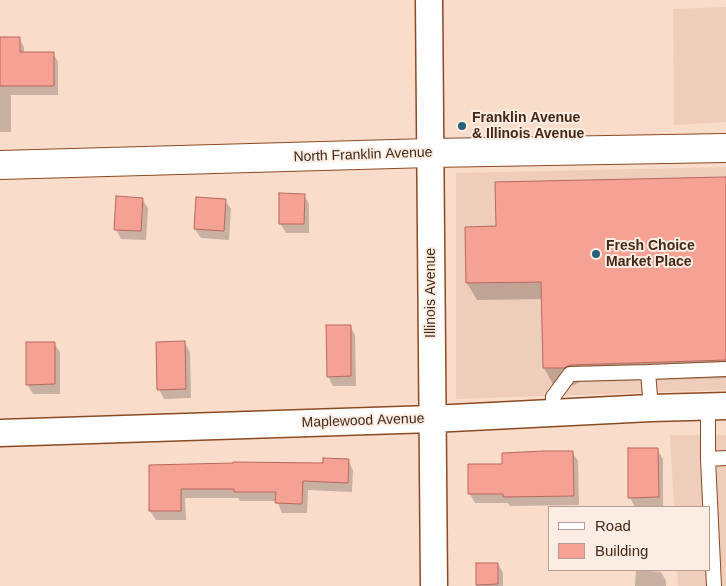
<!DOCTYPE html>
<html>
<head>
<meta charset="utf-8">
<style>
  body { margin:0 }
  #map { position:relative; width:726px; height:586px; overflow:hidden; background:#fadccb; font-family:Arial,sans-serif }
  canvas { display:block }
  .legend { position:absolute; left:548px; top:506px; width:162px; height:65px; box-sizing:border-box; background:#fcede4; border:1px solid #b39e92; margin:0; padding:6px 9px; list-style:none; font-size:15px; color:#452818 }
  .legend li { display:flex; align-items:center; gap:10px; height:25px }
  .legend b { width:25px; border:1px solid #b39e92 }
</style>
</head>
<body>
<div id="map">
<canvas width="726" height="586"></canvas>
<ul class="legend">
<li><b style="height:6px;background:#fff"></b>Road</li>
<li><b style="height:14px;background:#f5a294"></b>Building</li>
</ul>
</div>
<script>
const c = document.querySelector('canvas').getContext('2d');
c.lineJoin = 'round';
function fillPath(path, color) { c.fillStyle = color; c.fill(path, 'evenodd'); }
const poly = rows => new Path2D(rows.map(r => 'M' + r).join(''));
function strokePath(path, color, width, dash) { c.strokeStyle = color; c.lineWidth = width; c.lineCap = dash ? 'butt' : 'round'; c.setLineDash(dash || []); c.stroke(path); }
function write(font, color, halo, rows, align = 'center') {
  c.font = font + ' Arial,sans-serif'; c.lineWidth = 4; c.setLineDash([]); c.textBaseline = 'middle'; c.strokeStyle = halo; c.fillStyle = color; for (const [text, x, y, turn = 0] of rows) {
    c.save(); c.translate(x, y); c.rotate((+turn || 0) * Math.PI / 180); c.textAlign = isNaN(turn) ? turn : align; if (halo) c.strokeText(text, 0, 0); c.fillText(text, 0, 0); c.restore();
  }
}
fillPath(poly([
  [726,7,726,122,674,125,673,9],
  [726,167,726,390,456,399,456,173],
  [670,435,726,435,726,586,678,586,677,570,710,570,710,507,674,507]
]), '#efcdbb');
fillPath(poly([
  [0,38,19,38,24,47,24,53,53,53,58,62,58,95,11,95,11,132,0,132],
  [726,179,726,378,580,382,574,385,554,386,544,368,543,299,477,300,467,283,497,227],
  [304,195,309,204,309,233,286,233,280,223],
  [142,199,148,208,146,240,121,239,116,229],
  [225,200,231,209,229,240,201,238,195,229],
  [350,326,355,335,356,386,333,386,328,376],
  [54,343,60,352,60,394,33,394,27,384],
  [185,343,190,352,191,398,164,399,159,389],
  [657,449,663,459,663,506,635,507,630,498],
  [572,452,578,461,579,505,510,506,508,503,475,503,470,494,504,465],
  [348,460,353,470,352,492,308,490,307,513,282,513,277,501,240,501,238,498,185,498,186,520,156,520,150,511,150,466,324,464],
  [477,564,498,564,503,573,503,586,477,586],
  [636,570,661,572,666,581,666,586,635,586]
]), '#0003');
const building = poly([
  [0,37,20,37,20,52,54,52,54,86,0,86,0,37],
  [726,177,726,360,570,365,564,368,543,368,541,282,466,283,465,227,496,226,495,182,726,177],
  [279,193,305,194,304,224,279,224,279,193],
  [116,196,143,198,141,231,114,230,116,196],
  [196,197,226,199,224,231,194,229,196,197],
  [326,325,351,325,351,376,327,377,326,325],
  [185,341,186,389,157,390,156,342,185,341],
  [26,342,55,342,55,384,26,385,26,342],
  [628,448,658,448,659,497,628,498,628,448],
  [544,451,573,451,574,496,503,497,503,494,468,494,468,464,502,464,502,453,544,451],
  [323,458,349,459,348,483,303,481,302,504,275,503,276,492,234,492,234,489,181,489,181,511,149,511,149,465,233,463,233,462,323,463,323,458],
  [476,563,498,563,498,584,476,585,476,563]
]);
fillPath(building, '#f5a294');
strokePath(building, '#b7695d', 1);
const lane = poly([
  [648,372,726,369],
  [708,406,708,459,714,586],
  [553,413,553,397,570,374,648,372,651,408],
  [708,459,726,458]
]);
const street = poly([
  [429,0,434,586],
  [0,433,432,419,651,408,726,406]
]);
const secondary = poly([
  [0,165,430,153,726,148]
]);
strokePath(lane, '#8a4a22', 16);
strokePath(street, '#8a4a22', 29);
strokePath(secondary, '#8a4a22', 30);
strokePath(lane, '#fff', 14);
strokePath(street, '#fff', 26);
strokePath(secondary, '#fff', 28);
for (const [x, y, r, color] of [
  [462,126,5,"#276079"],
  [596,254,5,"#276079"]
]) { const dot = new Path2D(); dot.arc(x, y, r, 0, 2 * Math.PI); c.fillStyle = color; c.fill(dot); strokePath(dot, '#fcede4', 2); }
write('bold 14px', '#452818', '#fcede4', [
  ["Franklin Avenue",472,118],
  ["& Illinois Avenue",472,134],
  ["Fresh Choice",606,246],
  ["Market Place",606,262]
], 'left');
write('14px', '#452818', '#fcede4', [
  ["North Franklin Avenue",363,155,-2],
  ["Illinois Avenue",431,293,-90],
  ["Maplewood Avenue",363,421,-2]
]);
</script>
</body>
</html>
